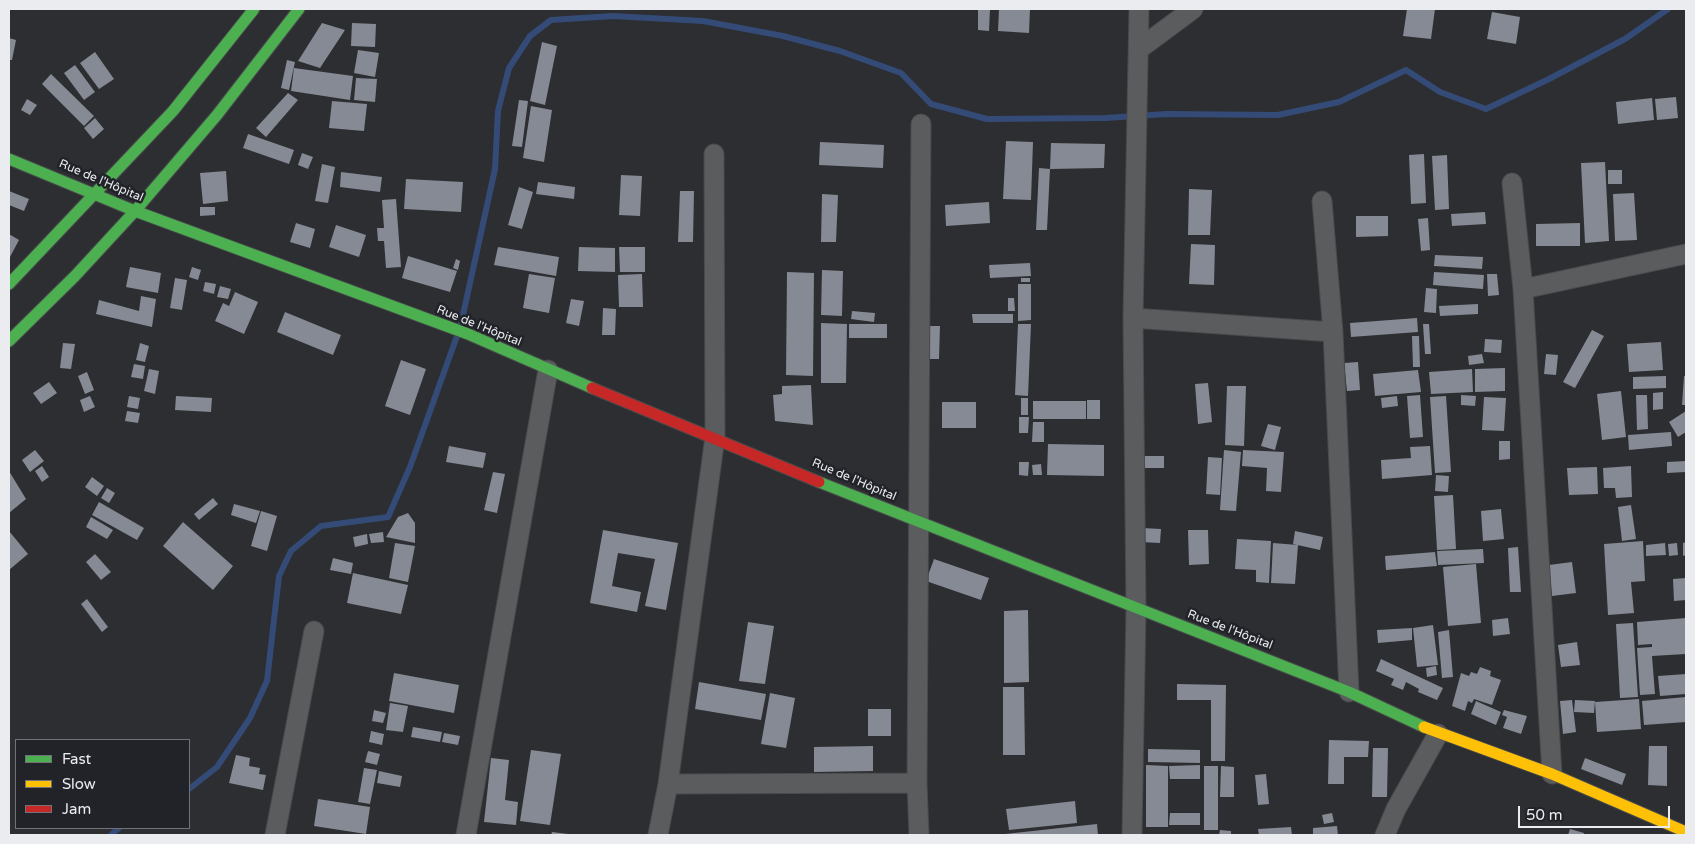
<!DOCTYPE html>
<html>
<head>
<meta charset="utf-8">
<style>
  body { margin:0 }
  #map { position:relative; width:1695px; height:844px; overflow:hidden; background:#2c2e31; font-family:"Varela Round",sans-serif }
  canvas { display:block }
  .frame { position:absolute; inset:0; border:10px solid #eaecf0; pointer-events:none }
  .legend { position:absolute; left:15px; top:739px; width:175px; height:90px; box-sizing:border-box; background:#212329; border:1px solid #717379; margin:0; padding:6px 9px; list-style:none; font-size:15px; color:#eaecf0 }
  .legend li { display:flex; align-items:center; gap:10px; height:25px }
  .legend b { width:25px; border:1px solid #717379 }
  .scale { position:absolute; left:1518px; top:806px; width:152px; height:22px; box-sizing:border-box; border:2px solid #eaecf0; border-top:0; padding-left:6px; font-size:15px; line-height:18px; white-space:nowrap; color:#eaecf0; -webkit-text-stroke:4px #212329; paint-order:stroke }
</style>
</head>
<body>
<div id="map">
<canvas width="1695" height="844"></canvas>
<div class="frame"></div>
<ul class="legend">
<li><b style="height:6px;background:#4caf50"></b>Fast</li>
<li><b style="height:6px;background:#ffc107"></b>Slow</li>
<li><b style="height:6px;background:#c62828"></b>Jam</li>
</ul>
<div class="scale">50 m</div>
</div>
<script>
const c = document.querySelector('canvas').getContext('2d');
c.lineJoin = 'round';
const poly = rows => new Path2D(rows.map(r => 'M' + r).join(''));
function strokePath(path, color, width, dash) { c.strokeStyle = color; c.lineWidth = width; c.lineCap = dash ? 'butt' : 'round'; c.setLineDash(dash || []); c.stroke(path); }
function fillPath(path, color) { c.fillStyle = color; c.fill(path, 'evenodd'); }
function write(font, color, halo, rows, align = 'center') {
  c.font = font + ' "Varela Round",sans-serif'; c.lineWidth = 5; c.setLineDash([]); c.textBaseline = 'middle'; c.strokeStyle = halo; c.fillStyle = color; for (const [text, x, y, turn = 0] of rows) {
    c.save(); c.translate(x, y); c.rotate((+turn || 0) * Math.PI / 180); c.textAlign = isNaN(turn) ? turn : align; if (halo) c.strokeText(text, 0, 0); c.fillText(text, 0, 0); c.restore();
  }
}
strokePath(poly([
  [461,324,495,169,498,111,509,68,530,36,551,20,613,16,703,21,783,36,840,51,901,73,931,104,987,119,1105,118,1167,114,1278,115,1339,102,1406,70,1440,92,1486,109,1549,79,1625,39,1668,9],
  [189,789,217,767,250,718,267,681,279,576,291,551,321,526,388,517,410,467,457,336],
  [111,835,119,828]
]), '#354b77', 6);
fillPath(poly([
  [978,9,990,9,989,31,978,30],
  [999,9,1030,9,1029,33,998,31],
  [1407,9,1435,9,1431,39,1403,36],
  [1492,12,1520,17,1516,44,1487,39],
  [322,23,345,30,320,68,298,61],
  [352,23,376,24,375,47,351,46],
  [9,38,16,40,12,60,9,60],
  [542,42,557,46,545,105,530,101],
  [358,50,379,53,375,77,354,73],
  [95,52,114,79,99,89,80,63],
  [287,60,295,62,289,90,281,88],
  [75,65,95,92,84,100,64,73],
  [294,68,353,76,350,100,291,91],
  [51,74,94,116,84,126,42,84],
  [356,78,377,79,375,102,354,100],
  [288,93,298,100,266,137,256,128],
  [1676,97,1678,118,1657,120,1655,99],
  [1652,98,1654,120,1618,124,1616,102],
  [27,99,37,105,30,115,21,110],
  [519,100,528,101,522,147,512,146],
  [332,101,367,104,364,131,329,128],
  [531,106,552,110,544,162,523,158],
  [95,118,104,129,93,139,84,128],
  [248,134,294,150,289,164,243,148],
  [1006,141,1033,142,1031,200,1003,199],
  [820,142,884,145,883,168,819,165],
  [1051,143,1105,144,1104,168,1050,169],
  [302,153,313,157,308,169,298,165],
  [1424,154,1426,203,1411,204,1409,155],
  [1447,155,1449,209,1435,210,1432,156],
  [1605,162,1609,241,1585,243,1581,163],
  [322,164,335,167,328,203,315,201],
  [1039,168,1050,169,1047,230,1036,230],
  [1608,170,1622,170,1622,184,1608,184],
  [226,171,228,201,203,204,200,173],
  [341,172,382,177,380,192,340,187],
  [621,175,642,176,640,216,619,215],
  [406,179,463,182,461,212,404,209],
  [538,182,575,187,574,199,536,194],
  [519,187,533,192,522,229,508,225],
  [1189,189,1212,190,1210,235,1188,235],
  [9,191,29,199,24,211,9,205],
  [680,191,694,191,693,242,678,242],
  [1634,193,1637,240,1615,241,1613,194],
  [822,194,838,195,836,242,821,242],
  [396,199,401,267,386,268,384,241,378,241,377,228,384,228,382,200],
  [989,202,990,223,946,226,945,205],
  [200,207,215,207,215,215,200,216],
  [1485,212,1486,224,1452,226,1451,214],
  [1356,216,1388,216,1388,236,1356,237],
  [1428,218,1430,250,1421,251,1418,219],
  [296,223,315,229,310,248,290,242],
  [1580,223,1580,246,1536,246,1536,224],
  [336,225,366,235,359,257,329,247],
  [9,234,19,240,10,257,9,256],
  [1191,244,1215,245,1214,285,1189,284],
  [498,247,559,257,556,276,494,265],
  [579,247,615,248,615,272,578,271],
  [619,247,645,247,645,272,620,272],
  [1435,255,1483,257,1482,269,1434,266],
  [408,256,457,271,450,292,402,278],
  [456,259,460,261,458,270,453,268],
  [1030,263,1031,276,990,278,989,265],
  [130,267,161,273,158,293,126,287],
  [192,267,201,270,198,280,189,277],
  [822,270,843,271,842,316,821,315],
  [787,272,814,273,813,376,786,375],
  [1434,272,1484,275,1483,289,1433,285],
  [529,274,555,278,549,313,523,308],
  [642,274,643,307,619,307,618,275],
  [1487,274,1497,274,1499,295,1488,296],
  [175,278,187,280,182,310,170,308],
  [1021,278,1030,278,1030,282,1021,282],
  [205,282,216,284,214,294,203,291],
  [1018,284,1031,284,1031,320,1018,321],
  [220,286,231,289,228,299,217,297],
  [1426,288,1437,289,1436,313,1424,312],
  [235,292,258,302,244,334,215,321,223,303,229,306],
  [141,296,156,299,152,327,96,314,99,300,139,311],
  [1008,298,1014,298,1015,311,1008,311],
  [571,299,584,301,579,326,566,323],
  [1478,304,1478,314,1440,316,1439,306],
  [603,308,616,309,615,335,602,335],
  [852,311,875,313,874,322,851,319],
  [285,312,341,335,333,355,277,332],
  [972,314,1013,314,1013,323,973,323],
  [1417,318,1418,332,1351,337,1350,323],
  [821,323,847,324,846,383,821,383],
  [849,324,887,324,887,338,849,338],
  [1018,324,1031,324,1028,396,1015,395],
  [1423,324,1429,324,1431,354,1425,354],
  [927,326,940,326,939,359,926,359],
  [1592,330,1604,336,1575,388,1563,382],
  [1412,336,1419,336,1420,367,1413,367],
  [1485,339,1502,340,1501,353,1484,352],
  [1661,342,1663,370,1629,372,1627,344],
  [63,343,75,344,71,369,60,368],
  [140,343,149,346,145,362,136,360],
  [1482,354,1484,363,1469,365,1468,356],
  [1546,354,1558,355,1556,375,1544,374],
  [401,360,426,369,410,415,385,406],
  [1358,362,1360,390,1347,391,1344,363],
  [134,364,145,366,143,379,131,377],
  [1505,368,1505,391,1475,392,1475,369],
  [149,369,159,371,155,394,144,391],
  [1472,369,1473,392,1431,394,1429,372],
  [1418,370,1421,392,1375,396,1373,374],
  [87,372,94,390,85,394,78,376],
  [1666,376,1666,388,1633,389,1633,377],
  [1684,376,1686,376,1686,405,1682,405],
  [49,382,57,393,41,404,33,393],
  [1208,383,1212,422,1198,424,1195,384],
  [811,385,813,425,775,421,773,395,782,394,782,386],
  [1227,386,1246,386,1244,446,1225,445],
  [1621,391,1626,437,1602,440,1597,394],
  [1663,392,1663,409,1653,410,1653,393],
  [1420,395,1423,437,1410,438,1407,396],
  [1461,395,1476,396,1475,406,1461,405],
  [1636,395,1647,395,1648,429,1637,430],
  [90,396,95,407,84,412,80,400],
  [129,396,140,398,138,409,127,407],
  [176,396,212,398,211,412,175,410],
  [1397,396,1398,406,1382,408,1381,398],
  [1446,396,1451,472,1435,473,1430,397],
  [1484,397,1506,398,1504,431,1482,430],
  [1021,398,1028,398,1028,415,1021,415],
  [1087,400,1100,400,1100,419,1087,419],
  [1033,401,1086,401,1086,419,1033,419],
  [942,402,976,402,976,428,942,428],
  [127,411,140,413,138,423,125,421],
  [1686,411,1686,432,1678,437,1669,422],
  [1019,417,1029,417,1028,433,1019,433],
  [1033,422,1044,422,1044,442,1032,442],
  [1268,424,1281,427,1275,450,1261,446],
  [1671,432,1672,446,1629,450,1628,435],
  [1499,441,1510,441,1510,459,1499,460],
  [1048,444,1104,445,1104,476,1047,475],
  [449,446,486,453,483,468,446,462],
  [1430,446,1432,475,1382,479,1381,460,1411,458,1410,447],
  [35,450,44,461,30,472,22,460],
  [1224,450,1241,452,1236,511,1220,510],
  [1243,450,1284,452,1281,492,1266,491,1267,468,1242,466],
  [1144,456,1164,456,1164,468,1144,468],
  [1208,457,1222,458,1220,495,1206,494],
  [1686,461,1686,472,1667,473,1667,462],
  [1019,462,1029,462,1028,476,1019,475],
  [1041,464,1042,475,1033,475,1032,465],
  [42,466,49,477,42,482,35,471],
  [1631,466,1632,497,1616,498,1615,488,1604,488,1603,468],
  [1597,467,1598,494,1569,495,1567,468],
  [9,471,26,499,9,513],
  [493,472,505,474,497,513,484,510],
  [1436,475,1449,476,1448,492,1435,491],
  [92,477,104,486,97,496,85,487],
  [107,488,115,493,109,503,101,498],
  [1453,495,1456,549,1437,550,1434,496],
  [213,498,218,504,199,520,194,514],
  [99,502,144,528,137,540,92,515],
  [234,504,260,511,256,523,231,515],
  [1631,505,1636,539,1622,541,1618,507],
  [1501,509,1504,539,1483,541,1481,511],
  [261,511,277,516,267,551,251,546],
  [408,513,415,523,415,543,386,537,398,517],
  [91,517,113,530,107,539,86,527],
  [183,522,233,566,213,590,163,546],
  [1142,528,1161,529,1160,543,1140,542],
  [603,530,678,543,666,610,645,606,655,559,618,553,612,586,641,592,637,612,590,603],
  [1188,530,1208,530,1209,564,1189,565],
  [9,531,28,554,9,570],
  [1295,531,1323,537,1320,550,1293,544],
  [383,532,384,542,371,543,369,534],
  [367,534,368,544,355,547,353,537],
  [1237,539,1271,541,1269,583,1256,582,1256,570,1235,569],
  [1643,541,1645,581,1631,582,1634,613,1608,615,1604,544],
  [1686,542,1686,555,1683,556,1683,543],
  [395,543,415,546,408,582,389,578],
  [1273,543,1298,545,1295,584,1271,583],
  [1665,543,1666,555,1646,556,1646,545],
  [1677,543,1678,555,1669,556,1668,544],
  [1518,547,1521,592,1510,592,1508,548],
  [1483,549,1484,563,1438,565,1437,551],
  [1435,552,1437,566,1386,570,1385,556],
  [95,554,111,572,101,580,86,562],
  [333,558,353,563,351,574,330,570],
  [934,559,989,578,981,600,926,581],
  [1572,562,1576,593,1552,596,1549,565],
  [1476,564,1481,623,1448,626,1443,567],
  [353,573,408,585,401,614,347,603],
  [1686,578,1686,600,1674,601,1673,579],
  [87,599,108,627,102,632,81,604],
  [1028,610,1029,682,1004,683,1004,611],
  [1508,618,1510,634,1493,636,1492,620],
  [1686,618,1686,654,1652,656,1655,694,1640,695,1637,648,1652,647,1652,644,1638,645,1637,622],
  [748,622,774,626,765,684,739,681],
  [1633,623,1638,697,1620,698,1616,624],
  [1433,625,1438,665,1417,667,1413,628],
  [1412,628,1412,640,1378,643,1377,630],
  [1449,630,1453,677,1442,678,1438,632],
  [1577,642,1580,665,1561,667,1558,645],
  [1381,659,1443,688,1437,700,1418,692,1419,689,1406,682,1403,690,1391,685,1394,679,1376,671],
  [1436,666,1437,675,1427,677,1426,668],
  [1480,667,1491,671,1490,676,1501,680,1492,705,1474,699,1472,703,1468,701,1465,711,1452,706,1461,673,1469,676,1471,672,1477,674],
  [394,673,459,685,454,713,389,701],
  [1686,674,1686,694,1660,696,1658,676],
  [699,682,766,694,761,720,695,709],
  [1177,684,1226,685,1225,761,1211,761,1211,700,1177,700],
  [1003,687,1024,687,1025,755,1003,755],
  [770,693,795,698,786,748,761,744],
  [1686,697,1686,722,1644,725,1642,701],
  [1639,699,1641,729,1597,732,1595,702],
  [1572,700,1576,732,1563,734,1560,701],
  [1575,700,1595,701,1594,713,1574,712],
  [1476,701,1501,712,1496,725,1471,714],
  [390,703,408,706,403,732,386,730],
  [868,709,891,709,891,736,868,736],
  [374,710,386,713,383,723,372,721],
  [1504,710,1527,716,1521,734,1503,728,1507,717,1502,715],
  [413,727,442,732,440,742,411,737],
  [371,731,384,734,382,745,369,742],
  [444,733,460,736,458,745,442,742],
  [1329,740,1369,741,1368,757,1344,757,1344,784,1328,784],
  [873,746,873,771,814,772,814,747],
  [1649,746,1667,746,1667,786,1648,785],
  [1373,748,1388,748,1387,797,1372,797],
  [1148,749,1200,750,1200,763,1148,762],
  [531,750,561,754,550,825,520,821],
  [368,751,380,754,377,765,365,762],
  [236,755,250,758,249,766,260,768,259,774,266,775,263,790,229,783],
  [491,758,509,760,505,800,518,802,516,825,484,822],
  [1585,758,1626,774,1622,785,1581,769],
  [1146,765,1168,766,1168,827,1146,827],
  [1200,765,1200,779,1170,779,1169,766],
  [1204,766,1218,766,1218,830,1204,830],
  [1221,766,1234,767,1234,797,1220,797],
  [364,768,377,770,370,804,358,802],
  [379,771,402,776,400,787,377,783],
  [1266,774,1269,804,1258,805,1255,775],
  [318,799,370,807,366,834,314,826],
  [1075,801,1077,823,1009,830,1006,809],
  [1170,813,1200,813,1200,825,1169,825],
  [1332,813,1334,822,1324,824,1322,815],
  [1097,824,1098,835,1005,835,1005,834],
  [1337,826,1338,835,1313,835,1313,828],
  [1291,827,1292,835,1259,835,1258,829],
  [1570,829,1584,833,1584,835,1568,835],
  [1220,830,1231,831,1231,835,1219,835],
  [552,832,568,834,568,835,551,835]
]), '#858a94');
const street = poly([
  [1139,49,1193,9],
  [1512,183,1523,289,1552,774],
  [1322,201,1333,332,1349,692],
  [1523,289,1686,254],
  [1133,318,1333,332],
  [668,784,917,783],
  [275,835,314,631],
  [466,835,548,370],
  [658,835,668,784,715,437,714,154],
  [919,835,917,783,921,124],
  [1132,835,1136,609,1133,318,1139,9],
  [1385,835,1396,809,1438,734]
]);
const fast = poly([
  [9,159,135,211,468,334,592,388],
  [9,284,173,111,254,9],
  [9,341,75,276,135,211,217,115,299,9],
  [819,482,1349,692,1424,727]
]);
const slow = poly([
  [1424,727,1552,774,1686,832]
]);
const jam = poly([
  [592,388,819,482]
]);
strokePath(street, '#484a4c', 21);
strokePath(fast, '#484a4c', 13);
strokePath(slow, '#484a4c', 13);
strokePath(jam, '#484a4c', 13);
strokePath(street, '#5b5c5e', 19);
strokePath(fast, '#4caf50', 11);
strokePath(slow, '#ffc107', 11);
strokePath(jam, '#c62828', 11);
write('12px', '#eaecf0', '#212329', [
  ["Rue de l'Hôpital",101,181,23],
  ["Rue de l'Hôpital",479,326,22],
  ["Rue de l'Hôpital",854,480,23],
  ["Rue de l'Hôpital",1230,630,21]
]);
</script>
</body>
</html>
